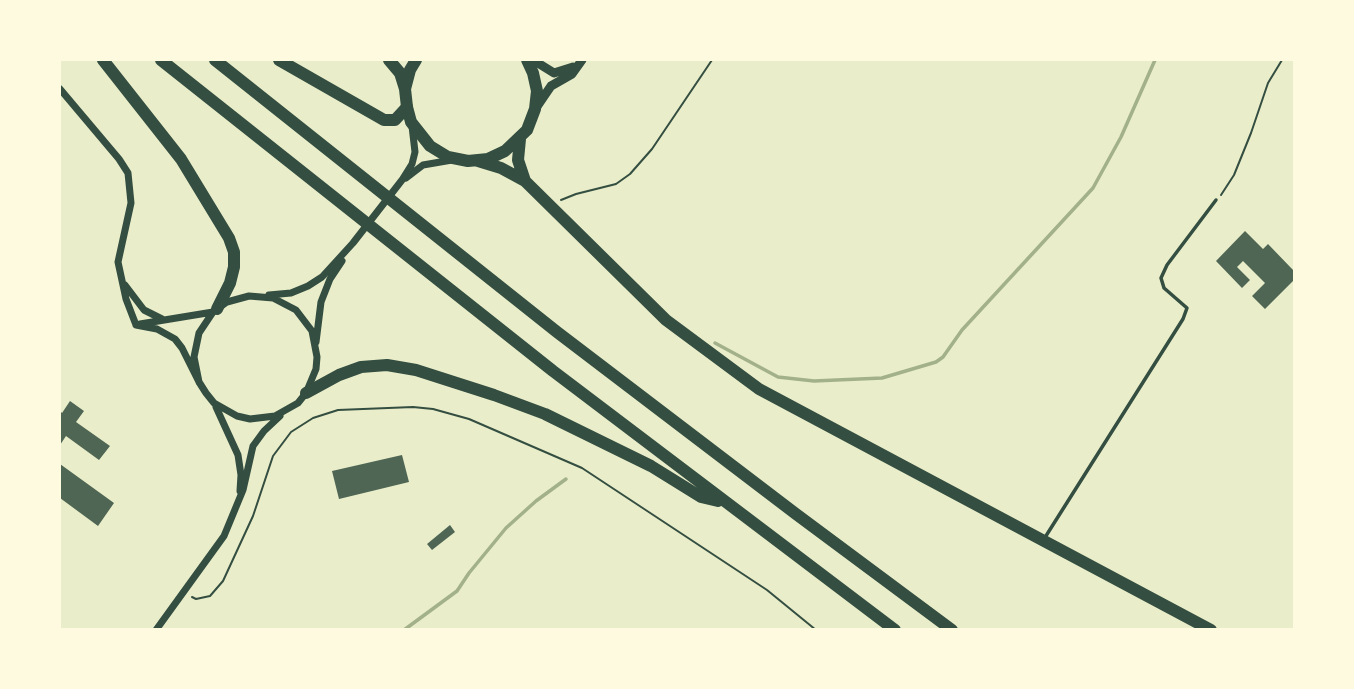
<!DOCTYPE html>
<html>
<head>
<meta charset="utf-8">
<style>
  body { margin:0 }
  #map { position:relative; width:1354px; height:689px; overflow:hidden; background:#e9edc9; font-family:Ubuntu,sans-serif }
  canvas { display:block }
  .frame { position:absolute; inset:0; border:61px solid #fefae0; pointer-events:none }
</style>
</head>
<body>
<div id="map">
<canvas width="1354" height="689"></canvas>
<div class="frame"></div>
</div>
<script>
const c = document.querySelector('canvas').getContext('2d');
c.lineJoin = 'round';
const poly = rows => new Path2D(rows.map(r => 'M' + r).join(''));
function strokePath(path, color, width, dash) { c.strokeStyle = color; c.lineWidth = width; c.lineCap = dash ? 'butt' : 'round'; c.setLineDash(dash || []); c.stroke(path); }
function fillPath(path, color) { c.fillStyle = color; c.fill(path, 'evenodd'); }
strokePath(poly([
  [715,343,778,377,814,381,882,378,936,362,943,357,962,330,1093,188,1121,137,1155,60],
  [404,630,457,591,469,573,506,528,536,501,566,479]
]), '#a3b18a', 3.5);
fillPath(poly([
  [1245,231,1263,249,1268,244,1294,271,1294,280,1265,309,1252,296,1265,283,1243,261,1237,267,1250,280,1242,288,1216,261],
  [70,401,84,411,76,422,110,446,99,460,66,436,60,445,60,411,62,413],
  [402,455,409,482,339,499,332,471],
  [60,464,114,503,98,526,60,498],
  [450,525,455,532,432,550,427,544]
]), '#4f6655');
strokePath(poly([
  [1221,195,1234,175,1251,133,1268,83,1282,60],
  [561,200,576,194,616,184,630,174,652,149,712,60],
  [192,597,196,599,210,596,223,581,253,516,273,456,291,432,313,418,338,410,413,407,433,409,469,419,582,468,767,590,816,630]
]), '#344e41', 2);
strokePath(poly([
  [1044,539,1183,319,1187,308,1164,288,1161,278,1167,265,1216,200]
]), '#344e41', 3.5);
strokePath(poly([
  [60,89,119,159,128,173,131,203,118,262,126,299,136,325],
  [406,178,423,165,452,160],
  [125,285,144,310,162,319],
  [269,295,291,293,308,286,322,277,353,243,402,180,412,164,415,152,412,126],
  [140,324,213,312],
  [136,325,157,329,175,339,182,348,199,382,206,393,214,403,237,416,250,419,275,416,298,403,306,393,316,369,317,357,312,331,296,310,273,298,249,296,227,302,213,312,199,333,194,357,199,382],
  [316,342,321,302,330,279,342,261],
  [216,407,238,455,241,475,240,491],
  [156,630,224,536,243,490,253,446,264,431,280,416]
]), '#344e41', 7);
strokePath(poly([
  [533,60,554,73,573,67],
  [536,108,551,86,572,74,582,60]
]), '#344e41', 9);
strokePath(poly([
  [389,60,400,73,405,89],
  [416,60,410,70,405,89,407,107,411,122,430,146,448,157,468,161,488,159,505,151,527,130,535,109,537,91,533,73,527,60],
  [520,139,518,160,525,181],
  [478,161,501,168,525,181,666,320,759,389,1211,630]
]), '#344e41', 12);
strokePath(poly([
  [103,60,181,159,229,238,234,252,234,267,230,283,217,309],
  [161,60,553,371,895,630],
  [215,60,557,332,796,514,952,630],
  [279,60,384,120,395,120,407,107],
  [306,393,339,375,361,367,387,365,416,370,494,395,545,414,651,466,701,497,718,501]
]), '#344e41', 12);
</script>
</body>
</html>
